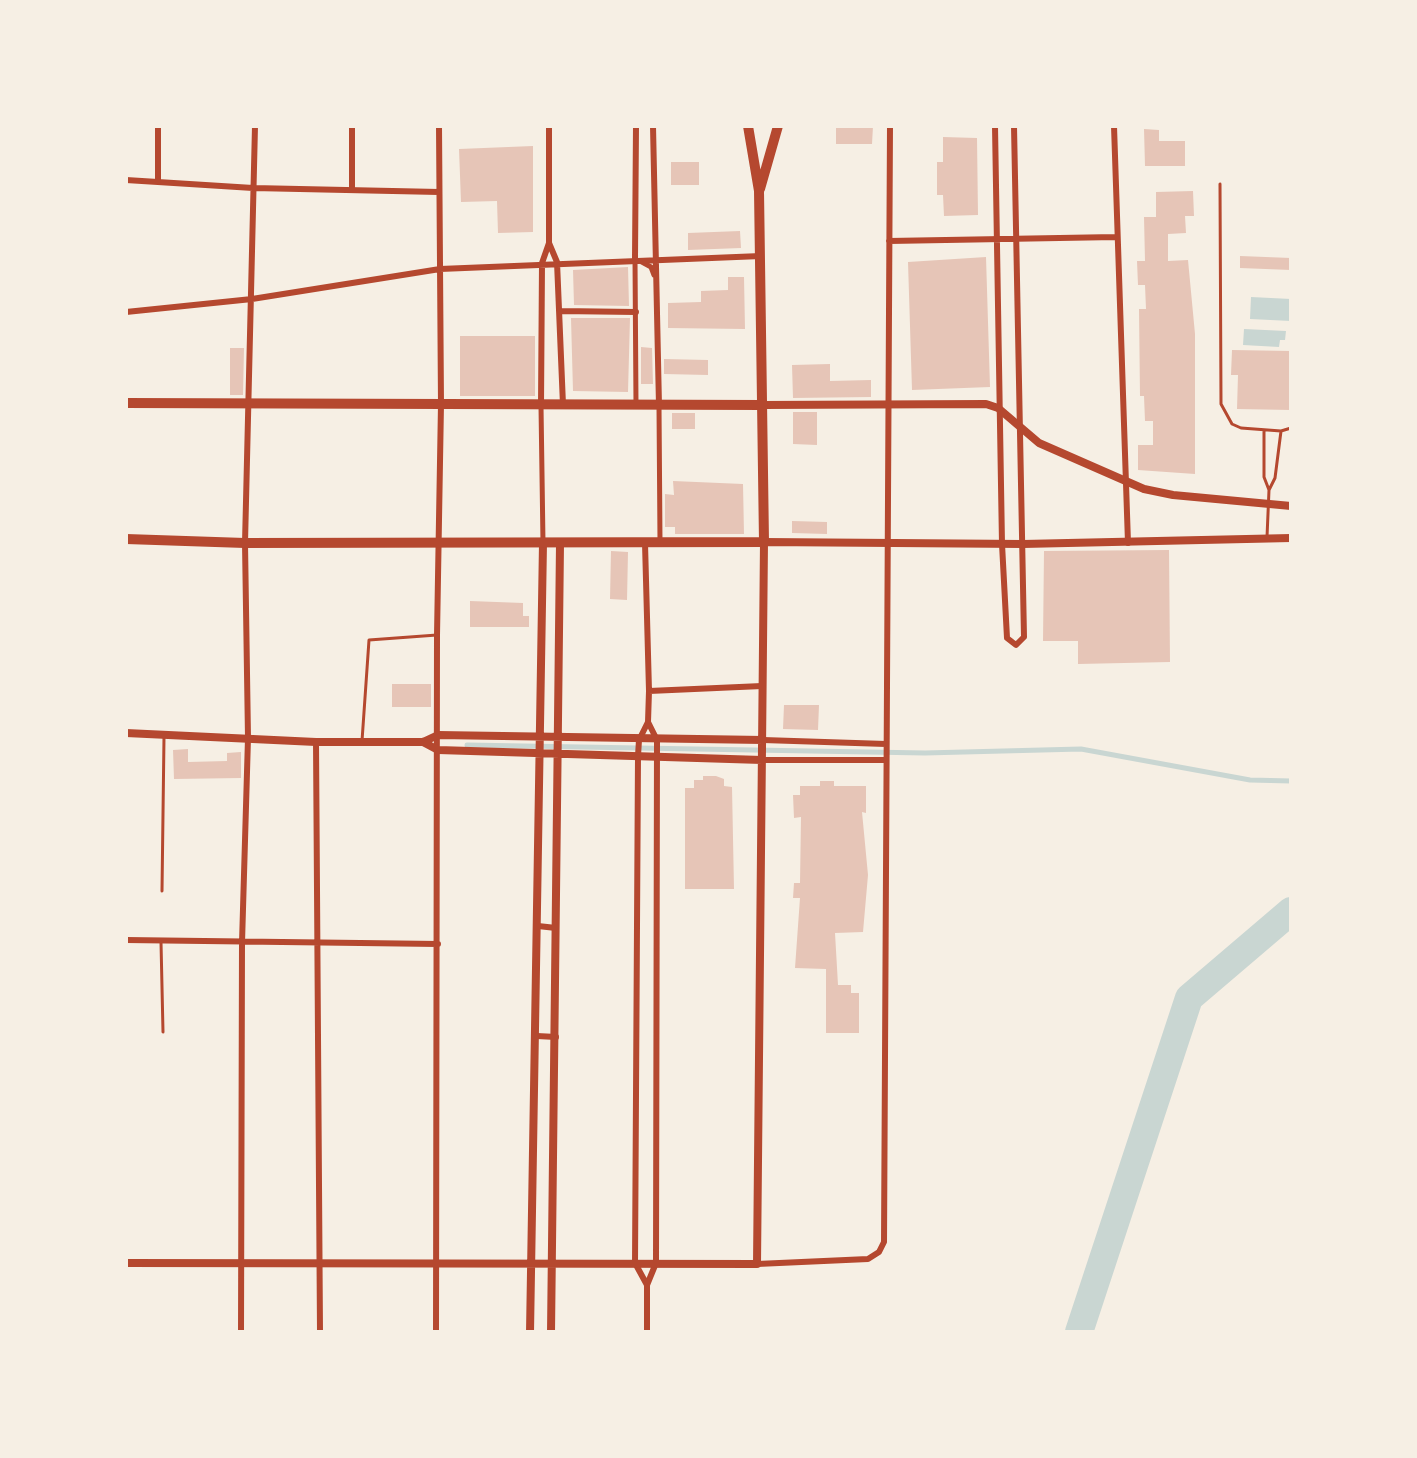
<!DOCTYPE html>
<html>
<head>
<meta charset="utf-8">
<style>
  body { margin:0 }
  #map { position:relative; width:1417px; height:1458px; overflow:hidden; background:#f6efe4; font-family:"DejaVu Sans",sans-serif }
  canvas { display:block }
  .frame { position:absolute; inset:0; border:128px solid #f6efe4; pointer-events:none }
</style>
</head>
<body>
<div id="map">
<canvas width="1417" height="1458"></canvas>
<div class="frame"></div>
</div>
<script>
const c = document.querySelector('canvas').getContext('2d');
c.lineJoin = 'round';
function fillPath(path, color) { c.fillStyle = color; c.fill(path, 'evenodd'); }
const poly = rows => new Path2D(rows.map(r => 'M' + r).join(''));
function strokePath(path, color, width, dash) { c.strokeStyle = color; c.lineWidth = width; c.lineCap = dash ? 'butt' : 'round'; c.setLineDash(dash || []); c.stroke(path); }
fillPath(poly([
  [1251,297,1291,299,1291,321,1250,319],
  [1244,329,1286,331,1285,340,1280,340,1279,347,1243,345]
]), '#c9d6d2');
strokePath(poly([
  [467,745,925,753,1081,749,1250,780,1291,781]
]), '#c9d6d2', 5);
strokePath(poly([
  [1079,1332,1189,998,1291,911]
]), '#c9d6d2', 28);
fillPath(poly([
  [836,126,873,126,872,144,836,144],
  [1144,129,1159,130,1159,141,1185,141,1185,166,1145,166],
  [943,137,977,138,978,215,944,216,943,195,937,195,937,162,943,162],
  [533,146,533,232,498,233,497,201,461,202,459,149],
  [671,162,699,162,699,185,671,185],
  [1193,191,1194,216,1185,216,1186,233,1168,234,1168,261,1188,260,1195,334,1195,474,1138,470,1138,445,1153,445,1153,421,1145,421,1144,396,1140,396,1139,309,1146,309,1145,285,1138,285,1137,261,1145,261,1144,217,1156,217,1156,192],
  [740,231,741,248,688,250,688,233],
  [1240,256,1291,258,1291,270,1240,268],
  [986,257,990,387,912,390,908,262],
  [628,267,629,306,574,305,573,270],
  [728,277,744,277,745,329,668,328,668,303,701,302,701,291,728,290],
  [571,318,630,318,628,392,573,391],
  [460,336,535,336,535,396,460,396],
  [641,347,652,348,653,384,641,384],
  [230,348,244,348,243,395,230,395],
  [1232,350,1291,351,1291,410,1237,409,1238,375,1231,375],
  [664,359,708,360,708,375,664,374],
  [830,364,830,381,871,380,871,397,793,398,792,365],
  [793,412,817,412,817,445,793,444],
  [672,413,695,413,695,429,672,429],
  [673,481,743,484,744,534,675,534,675,527,665,527,665,494,674,495],
  [792,521,827,522,827,534,792,533],
  [1169,550,1170,662,1078,664,1078,641,1043,641,1044,551],
  [611,551,628,552,627,600,610,599],
  [470,601,523,603,523,616,529,616,529,627,470,627],
  [392,684,431,684,431,707,392,707],
  [784,705,819,705,818,730,783,729],
  [188,749,188,762,227,761,227,753,241,752,241,778,174,779,173,750],
  [703,776,716,776,724,779,724,786,732,787,734,889,685,889,685,788,694,788,694,780,703,780],
  [820,781,834,781,834,786,866,786,866,813,862,812,868,875,863,932,835,933,838,985,851,985,851,993,859,993,859,1033,826,1033,826,969,795,968,800,898,793,898,794,883,800,883,801,817,794,818,793,795,800,795,800,786,820,786]
]), '#e6c5b7');
strokePath(poly([
  [1220,184,1221,404,1232,424,1241,428,1281,431,1291,428],
  [1264,431,1264,477,1269,490],
  [1267,537,1269,490,1275,478,1281,431],
  [362,741,369,640,437,635],
  [162,891,164,737],
  [161,942,163,1032]
]), '#b5482f', 3);
strokePath(poly([
  [635,259,636,405],
  [640,261,651,267,654,275],
  [541,406,543,543],
  [659,406,660,542]
]), '#b5482f', 5);
strokePath(poly([
  [158,126,158,181],
  [352,126,352,190],
  [653,126,659,406],
  [995,126,1002,544,1007,638,1016,645,1024,637,1014,126],
  [1114,126,1128,543],
  [126,180,253,188,439,192],
  [889,241,1116,237],
  [549,243,557,262,563,405],
  [635,258,636,126],
  [560,311,636,312],
  [126,312,252,299,440,269,761,256],
  [541,405,542,263,549,243,549,126],
  [645,543,649,691,648,722,639,740,638,756,635,1263,647,1285],
  [649,691,762,686],
  [763,740,886,744],
  [316,742,320,1332],
  [762,760,886,760],
  [538,926,556,928],
  [126,940,438,944],
  [537,1036,556,1037],
  [757,1264,868,1259,879,1252,884,1242,890,126],
  [241,1332,242,943,248,738,245,543,255,126],
  [436,1332,437,635,441,404,439,126],
  [647,1332,647,1285,656,1263,657,740,648,722]
]), '#b5482f', 6);
strokePath(poly([
  [763,405,986,404,998,408,1039,443,1144,489,1173,495,1291,506],
  [126,733,316,742,423,742,438,735,763,740],
  [423,742,438,750,762,760],
  [126,1263,757,1264,764,542,1023,544,1291,538],
  [530,1332,543,543],
  [551,1332,560,544]
]), '#b5482f', 8);
strokePath(poly([
  [760,189,778,126],
  [126,403,763,405],
  [126,539,245,543,764,542,759,191,748,126]
]), '#b5482f', 10);
</script>
</body>
</html>
